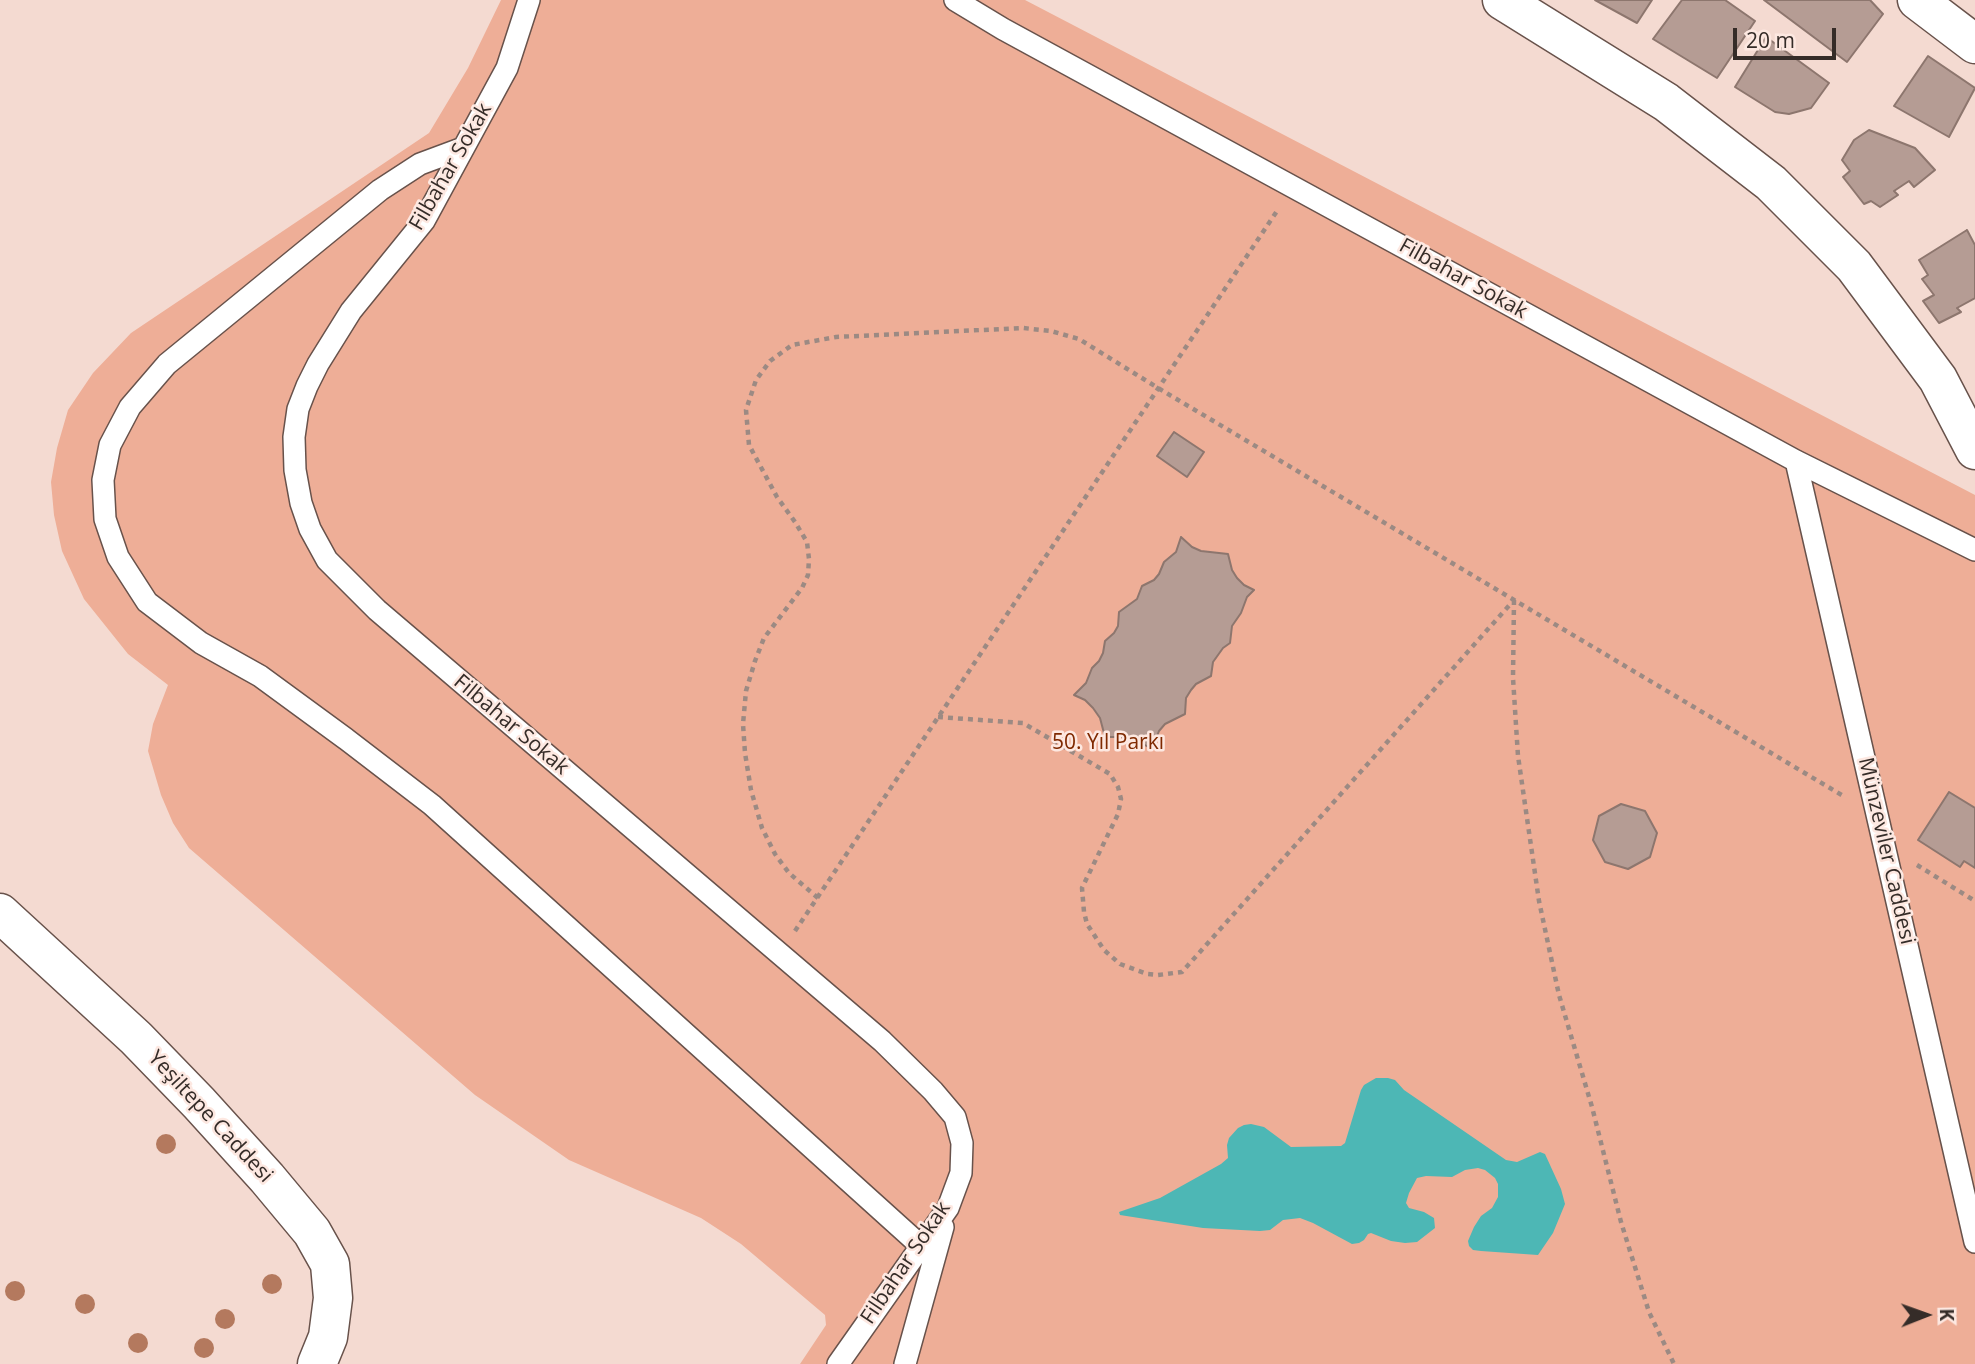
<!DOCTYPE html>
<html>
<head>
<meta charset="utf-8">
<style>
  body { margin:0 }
  #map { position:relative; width:1975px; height:1364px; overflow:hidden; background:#f4dad1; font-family:"Open Sans",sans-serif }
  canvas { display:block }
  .north { position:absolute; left:1891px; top:1280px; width:70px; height:70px; -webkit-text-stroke:5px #fde8e1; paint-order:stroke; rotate:89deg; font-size:19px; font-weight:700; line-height:28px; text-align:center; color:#352c28 }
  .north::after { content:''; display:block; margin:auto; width:24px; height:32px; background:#352c28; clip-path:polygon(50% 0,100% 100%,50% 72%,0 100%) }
  .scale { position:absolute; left:1733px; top:28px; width:103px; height:32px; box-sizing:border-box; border:4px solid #352c28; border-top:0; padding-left:9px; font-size:21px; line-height:24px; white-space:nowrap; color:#352c28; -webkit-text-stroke:5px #fde8e1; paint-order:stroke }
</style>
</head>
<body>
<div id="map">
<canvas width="1975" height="1364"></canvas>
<div class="north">K</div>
<div class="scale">20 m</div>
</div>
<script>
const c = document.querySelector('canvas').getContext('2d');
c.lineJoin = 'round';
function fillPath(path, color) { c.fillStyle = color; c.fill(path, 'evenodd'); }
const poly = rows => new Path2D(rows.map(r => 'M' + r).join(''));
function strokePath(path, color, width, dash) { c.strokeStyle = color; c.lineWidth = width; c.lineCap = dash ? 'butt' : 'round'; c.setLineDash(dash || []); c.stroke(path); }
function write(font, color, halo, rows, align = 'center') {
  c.font = font + ' "Open Sans",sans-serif'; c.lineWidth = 5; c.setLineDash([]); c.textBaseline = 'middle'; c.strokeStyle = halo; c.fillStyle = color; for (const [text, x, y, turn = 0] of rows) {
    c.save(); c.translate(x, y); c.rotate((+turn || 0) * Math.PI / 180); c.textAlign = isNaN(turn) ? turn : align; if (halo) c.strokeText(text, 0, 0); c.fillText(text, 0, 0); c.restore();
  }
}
fillPath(poly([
  [501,0,1025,0,1975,495,1975,1364,800,1364,826,1325,825,1315,741,1244,701,1218,569,1160,475,1095,189,848,173,823,161,795,148,751,153,724,168,685,128,654,84,599,62,551,54,515,51,482,57,448,68,410,93,373,131,333,429,133,468,68]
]), '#eeae97');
fillPath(poly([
  [1376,1078,1388,1078,1395,1080,1404,1090,1506,1160,1517,1162,1540,1152,1545,1154,1561,1189,1565,1204,1553,1233,1538,1255,1481,1251,1473,1250,1469,1246,1468,1241,1474,1227,1481,1216,1492,1208,1498,1197,1498,1184,1495,1178,1485,1170,1478,1168,1465,1170,1452,1177,1426,1176,1417,1178,1409,1193,1406,1203,1409,1208,1424,1212,1434,1218,1435,1228,1417,1242,1405,1243,1391,1241,1371,1233,1368,1234,1364,1240,1359,1243,1352,1244,1313,1223,1300,1218,1283,1220,1270,1230,1260,1231,1203,1228,1120,1215,1119,1212,1160,1198,1221,1164,1228,1158,1227,1145,1229,1138,1238,1128,1244,1125,1251,1124,1264,1127,1291,1147,1341,1146,1345,1143,1361,1090,1364,1085]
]), '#4db7b5');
const building = poly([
  [1595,0,1652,0,1637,23,1595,0],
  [1682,0,1725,0,1755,21,1717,78,1653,39,1682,0],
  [1764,0,1870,0,1883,14,1847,62,1764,0],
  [1766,37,1829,83,1811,108,1789,114,1775,112,1735,87,1766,37],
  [1928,56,1975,88,1949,137,1894,106,1928,56],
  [1869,130,1915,148,1935,170,1914,187,1909,181,1894,191,1898,195,1880,207,1871,201,1864,204,1843,177,1850,171,1842,160,1854,140,1869,130],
  [1967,230,1975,245,1975,298,1957,308,1961,312,1939,323,1923,301,1934,295,1922,279,1928,275,1919,260,1967,230],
  [1174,432,1204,452,1187,477,1157,456,1174,432],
  [1181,537,1192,547,1201,551,1228,554,1232,570,1237,578,1244,585,1254,590,1247,597,1241,613,1232,626,1230,643,1223,648,1213,662,1211,676,1196,684,1191,690,1186,698,1185,714,1165,724,1159,731,1152,749,1134,739,1122,737,1105,737,1100,718,1093,708,1085,700,1074,695,1086,683,1092,668,1099,661,1103,653,1105,641,1114,633,1118,626,1119,612,1137,599,1142,586,1154,580,1159,574,1164,562,1176,552,1181,537],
  [1949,792,1975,808,1975,868,1964,861,1960,867,1918,840,1949,792],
  [1621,804,1645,811,1657,833,1650,857,1628,869,1605,862,1593,840,1599,816,1621,804]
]);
fillPath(building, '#b59c94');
strokePath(building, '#8d766e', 2);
const lane = poly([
  [529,0,507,68,424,221,351,311,318,364,307,386,298,409,294,437,295,470,301,503,310,529,327,560,377,610,882,1041,933,1091,955,1117,962,1143,961,1173,948,1208,838,1364],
  [955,0,1003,29,1796,461,1975,550],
  [463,148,420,164,380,190,167,364,130,407,110,445,103,480,105,519,118,557,147,602,201,643,260,676,346,739,432,805,922,1247],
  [1796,461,1975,1242],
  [905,1364,943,1227]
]);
const street = poly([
  [1502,0,1666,102,1771,183,1854,266,1938,379,1975,450],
  [1917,0,1975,44],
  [0,913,136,1038,199,1103,267,1178,312,1232,330,1264,333,1298,328,1337,317,1364]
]);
strokePath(lane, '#68524b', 24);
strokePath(street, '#68524b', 41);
strokePath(poly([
  [1514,600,1513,678,1518,756,1539,901,1559,995,1592,1107,1621,1222,1649,1312,1674,1364],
  [938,717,1023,723,1110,774,1118,787,1121,799,1118,814,1082,888,1084,912,1087,924,1104,950,1120,964,1147,974,1158,975,1182,972,1514,600],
  [1917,865,1975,901],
  [818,898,789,873,775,854,762,828,751,790,745,753,743,724,746,691,755,661,764,638,802,588,808,575,809,559,807,542,795,522,777,497,749,445,746,410,756,380,770,361,792,345,836,337,1023,328,1051,331,1079,339,1158,388,1845,797],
  [795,931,1277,211]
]), '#9c8a83', 4.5, [5, 5]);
strokePath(lane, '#fff', 21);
strokePath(street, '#fff', 38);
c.fillStyle = '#b4795e';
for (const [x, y] of [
  [166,1144],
  [272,1284],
  [15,1291],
  [85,1304],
  [225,1319],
  [138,1343],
  [204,1348]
]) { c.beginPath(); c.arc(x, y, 10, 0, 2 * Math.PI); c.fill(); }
write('21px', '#352c28', '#fde8e1', [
  ["Filbahar Sokak",451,167,-60],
  ["Filbahar Sokak",1463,279,29],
  ["Filbahar Sokak",511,725,40],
  ["Münzeviler Caddesi",1886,851,77],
  ["Yeşiltepe Caddesi",210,1117,47],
  ["Filbahar Sokak",906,1263,-56]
]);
write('21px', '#7f2900', '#fde8e1', [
  ["50. Yıl Parkı",1108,743]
]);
</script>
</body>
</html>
